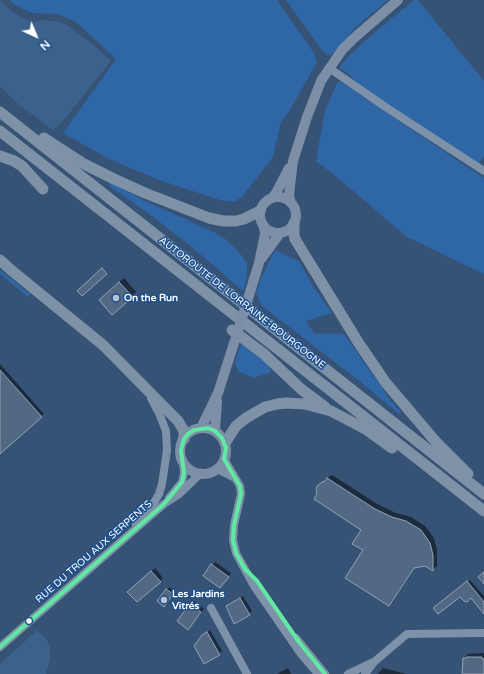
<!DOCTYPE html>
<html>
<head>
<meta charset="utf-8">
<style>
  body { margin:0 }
  #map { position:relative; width:484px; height:674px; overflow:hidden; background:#365274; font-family:"Varela Round",sans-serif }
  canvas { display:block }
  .north { position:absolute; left:16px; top:16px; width:40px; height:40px; -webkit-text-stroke:3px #1b4f8f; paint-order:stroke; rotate:136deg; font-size:11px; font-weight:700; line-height:16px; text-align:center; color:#fff }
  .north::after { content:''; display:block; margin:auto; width:14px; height:18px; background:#fff; clip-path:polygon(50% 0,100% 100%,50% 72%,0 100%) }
</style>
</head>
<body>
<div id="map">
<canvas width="484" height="674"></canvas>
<div class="north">N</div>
</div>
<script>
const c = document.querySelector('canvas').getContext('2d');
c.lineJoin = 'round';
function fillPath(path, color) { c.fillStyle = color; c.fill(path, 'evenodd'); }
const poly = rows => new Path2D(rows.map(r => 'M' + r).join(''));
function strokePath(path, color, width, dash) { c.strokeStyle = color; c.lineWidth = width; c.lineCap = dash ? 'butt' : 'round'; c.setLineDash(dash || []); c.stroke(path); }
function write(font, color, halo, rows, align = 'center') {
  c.font = font + ' "Varela Round",sans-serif'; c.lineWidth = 3; c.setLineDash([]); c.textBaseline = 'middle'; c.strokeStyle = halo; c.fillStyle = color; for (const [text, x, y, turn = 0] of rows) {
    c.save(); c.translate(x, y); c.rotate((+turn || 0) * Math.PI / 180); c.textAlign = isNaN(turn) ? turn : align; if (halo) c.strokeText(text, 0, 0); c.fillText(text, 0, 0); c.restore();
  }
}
fillPath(poly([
  [10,0,277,0,314,53,317,62,290,110,281,122,273,157,242,197,234,202,220,200,156,179,107,158,63,133,116,59,76,22,58,14,31,13,12,3],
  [286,0,388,0,356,27,331,55,326,55,321,49],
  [414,0,418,0,484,81,484,157,477,164,357,84,350,75,339,68,345,60,368,38],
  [340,81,484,178,484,274,407,237,338,178,316,161,325,110,337,83],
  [112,183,145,201,212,231,224,238,239,252,247,263,247,277,243,291,193,248,148,213,109,186],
  [275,250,299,261,313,286,332,313,306,321,314,333,344,334,383,389,389,399,401,412,399,414,363,384,262,306,256,293,260,280],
  [0,270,30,294,28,297,0,274],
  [242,341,266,361,271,370,269,373,253,378,238,371,235,363]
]), '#2f66a5');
fillPath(poly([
  [0,0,13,12,31,22,46,20,62,22,94,45,111,61,63,121,53,130,17,103,0,86],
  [37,630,47,640,50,649,50,659,46,674,0,674,0,664]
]), '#3b618d');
fillPath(poly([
  [124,278,136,292,132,296,104,295],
  [0,364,44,414,0,453],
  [332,475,379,505,396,513,411,517,425,526,434,538,437,550,437,566,432,570,426,565,415,566,393,601,389,605,365,550,363,529,330,479,324,480],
  [215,562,231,573,220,587,204,575],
  [155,568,163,578,160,581,132,589],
  [470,580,484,596,484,610,471,597,460,595,437,606],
  [169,587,175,592,166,603,158,601],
  [243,596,252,611,249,614,227,606],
  [194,601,204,609,191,625,191,605],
  [210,630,222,651,219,654,203,636],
  [484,653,484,674,463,674,464,658,468,654],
  [288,668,291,674,277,674],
  [383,668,406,674,378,674]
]), '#0007');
const building = poly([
  [102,268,107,274,82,296,77,291,102,268],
  [119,282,133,297,112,315,99,300,119,282],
  [0,370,42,417,0,454,0,370],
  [327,478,375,509,392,517,406,521,421,530,430,543,433,555,433,571,425,566,414,568,389,606,345,578,363,550,352,544,361,530,314,499,317,494,316,489,318,485,322,482,325,481,327,478],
  [211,564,229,577,220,588,203,576,211,564],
  [151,571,161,582,137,602,127,592,151,571],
  [484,572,484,584,478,577,484,572],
  [467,581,484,602,484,614,471,598,467,602,464,601,460,597,438,614,433,608,467,581],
  [166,589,173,594,164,607,157,601,166,589],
  [240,598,250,615,234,624,226,606,240,598],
  [190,604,201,612,188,630,177,621,190,604],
  [207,632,220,655,204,664,194,646,202,635,207,632],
  [467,657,482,657,482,659,484,659,484,674,462,674,463,658,467,658,467,657]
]);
fillPath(building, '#526984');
strokePath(building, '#92a2b6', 1);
strokePath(poly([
  [329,68,387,108,484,171],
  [224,459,240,486,241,494,234,525,233,540,236,553,254,586,301,654,318,674],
  [217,469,235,478],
  [169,498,182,482,184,473,183,462],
  [136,524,155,501,159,494,162,484,167,450,166,431,159,413,151,398],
  [211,608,247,674],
  [296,638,325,674],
  [0,647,164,504,178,495,201,473],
  [348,674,373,662],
  [365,674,374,662,407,634,484,633]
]), '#7d92a8', 8);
strokePath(poly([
  '260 215a18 18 0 1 1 36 0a18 18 0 1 1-36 0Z',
  [272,198,276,193,289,168],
  [291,203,289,196,290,186,293,161,307,117,321,81,342,50,353,39,398,0],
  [262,258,280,233],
  [251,289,259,263,265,234,264,227],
  [201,428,218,393,236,337],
  '180 451a23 23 0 1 1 46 0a23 23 0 1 1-46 0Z',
  [215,431,217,401]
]), '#7d8ea7', 10);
strokePath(poly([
  [0,112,484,494],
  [0,131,484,511],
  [44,138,84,164,114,179,145,193,209,218,223,221,236,221,244,219,260,211],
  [0,156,14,161,22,166,43,189],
  [294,223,294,235,295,239,358,342,386,383,436,442,468,474],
  [0,260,11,270,103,345,178,421,184,431,184,439],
  [232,330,264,354,301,389,325,407],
  [225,443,236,426,246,418,265,407,277,404,286,403,305,404,331,411,367,430,392,448]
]), '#7e92a7', 11);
strokePath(poly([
  [236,337,251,289]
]), '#7d8ea7', 10);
strokePath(poly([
  [0,647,164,504,182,482,184,473,181,450,184,439,188,434,194,430,208,428,215,431,222,438,226,448,224,459,240,486,241,494,234,525,233,540,236,553,245,569,257,581,299,642,325,674]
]), '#60e9a3', 4);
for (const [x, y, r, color] of [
  [116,298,4,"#b9c2ce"],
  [164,600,4,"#b9c2ce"],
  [29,621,3.5,"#fff"]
]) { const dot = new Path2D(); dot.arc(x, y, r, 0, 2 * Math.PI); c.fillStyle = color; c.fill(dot); strokePath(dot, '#1b4f8f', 1.5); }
write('bold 10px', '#fff', '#1b4f8f', [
  ["On the Run",124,298],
  ["Les Jardins",172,594],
  ["Vitrés",172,606]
], 'left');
write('10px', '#fff', '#1b4f8f', [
  ["AUTOROUTE DE LORRAINE-BOURGOGNE",242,303,38],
  ["RUE DU TROU AUX SERPENTS",94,552,-41]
]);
</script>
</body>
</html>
